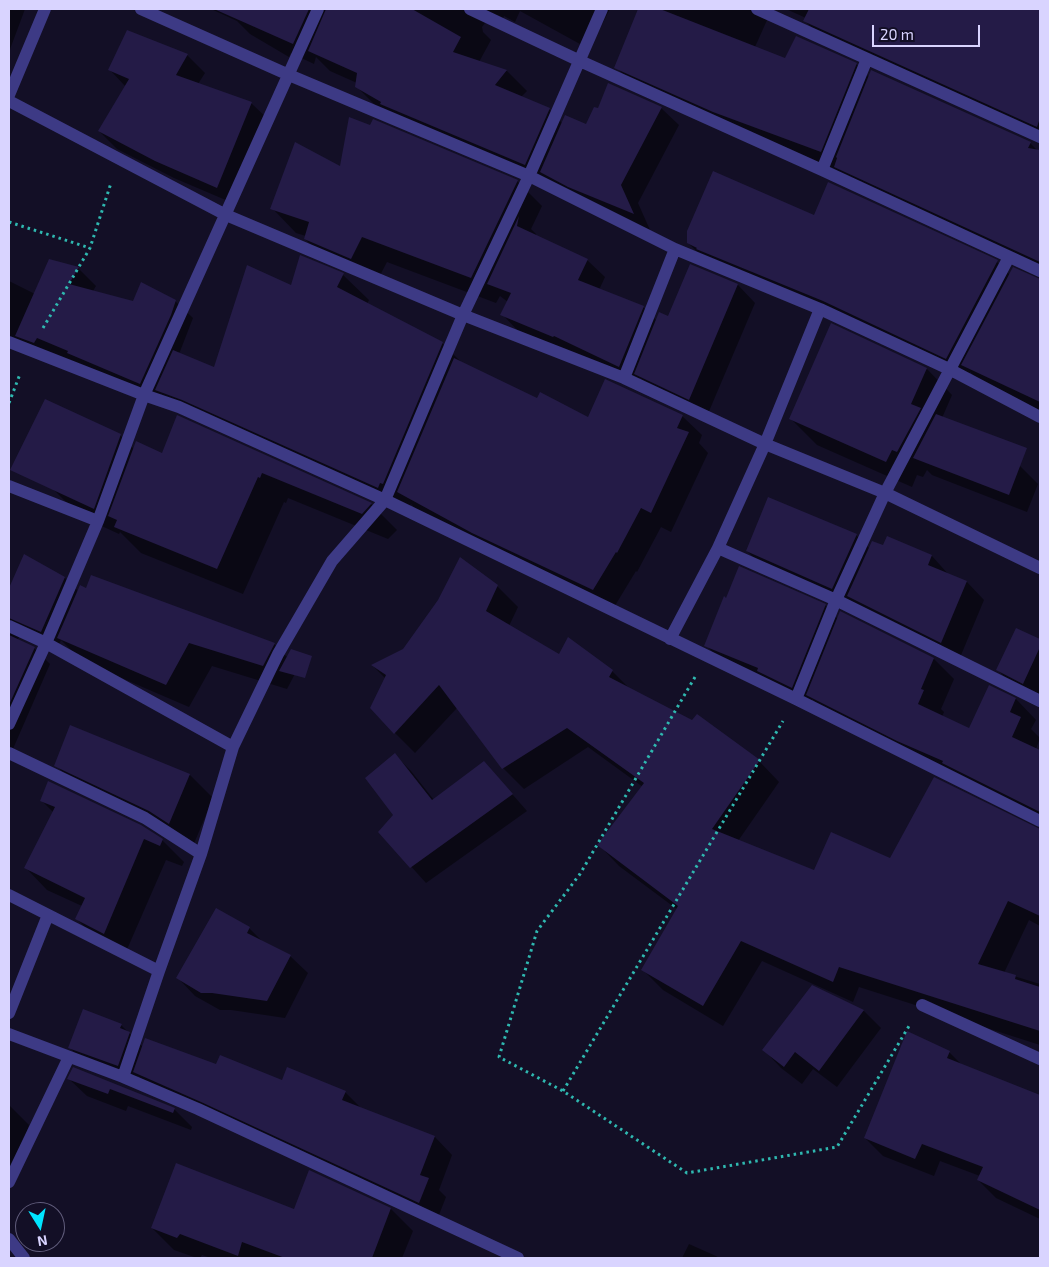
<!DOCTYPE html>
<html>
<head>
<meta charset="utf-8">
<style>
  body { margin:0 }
  #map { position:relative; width:1049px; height:1267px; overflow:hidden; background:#130f26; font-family:"Exo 2",sans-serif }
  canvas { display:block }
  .frame { position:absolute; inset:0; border:10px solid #d9d4ff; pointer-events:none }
  .north { position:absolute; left:15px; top:1202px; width:50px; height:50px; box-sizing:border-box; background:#130f26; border:1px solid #625e7d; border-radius:50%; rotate:170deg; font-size:14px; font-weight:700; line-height:20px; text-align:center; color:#d9d4ff }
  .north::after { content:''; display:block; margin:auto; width:18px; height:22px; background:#00e5ff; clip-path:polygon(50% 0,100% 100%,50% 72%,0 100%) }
  .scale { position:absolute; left:872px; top:25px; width:108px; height:22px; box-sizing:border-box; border:2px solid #d9d4ff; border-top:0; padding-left:6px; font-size:15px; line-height:18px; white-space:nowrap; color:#d9d4ff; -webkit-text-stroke:4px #130f26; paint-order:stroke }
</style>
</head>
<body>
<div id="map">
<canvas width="1049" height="1267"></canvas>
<div class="frame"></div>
<div class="north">N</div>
<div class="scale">20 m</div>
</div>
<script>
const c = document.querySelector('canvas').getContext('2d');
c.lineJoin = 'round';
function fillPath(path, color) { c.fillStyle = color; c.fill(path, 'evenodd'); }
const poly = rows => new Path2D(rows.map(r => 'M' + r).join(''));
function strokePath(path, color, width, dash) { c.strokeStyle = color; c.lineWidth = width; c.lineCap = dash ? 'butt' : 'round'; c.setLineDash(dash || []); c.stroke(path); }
fillPath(poly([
  [9,9,25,9,9,52],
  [211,9,610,9,589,49,520,11,515,22,504,16,500,24,485,23,482,27,483,32,491,40,479,62,507,71,527,91,521,97,549,109,562,123,586,126,661,108,679,125,638,203,650,230,377,107,356,86,357,83,330,71,316,57,314,64,291,53,289,57,250,34,237,21],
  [640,9,772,9,755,47,786,60,856,64,870,78,1030,143,1040,153,1040,273,637,88,616,67],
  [786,9,1040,9,1040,139,826,42,805,21,806,18],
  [187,55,205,73,198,84,251,103,269,120,235,204,174,178,117,149,99,131,126,87,110,70],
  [341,168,517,181,542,206,531,229,536,234,536,236,587,260,605,277,599,290,643,307,657,321,668,318,691,266,738,285,755,303,707,416,654,391,640,378,637,384,519,332,502,314,508,302,500,296,496,303,387,262,376,283,330,264,305,239,306,236,296,233,272,208],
  [828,183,997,262,1010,275,1013,269,1040,280,1040,412,984,386,970,372,967,378,709,263,688,243,815,216],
  [50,261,78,268,96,286,93,291,134,302,175,301,193,318,179,354,214,369,292,287,343,275,369,300,367,304,442,343,463,364,537,400,588,418,682,416,702,435,699,443,708,453,671,532,661,527,637,572,636,571,613,609,418,512,411,504,409,509,209,425,182,415,161,394,158,401,9,336,9,281,35,294],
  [927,369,952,395,942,418,1020,466,1038,484,1027,512,932,475,927,470,923,477,917,475,912,487,817,445,791,419],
  [178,417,371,504,397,530,388,539,288,498,286,503,284,502,243,594,141,553,120,532,119,534,80,516,54,490,120,435,134,449,163,455],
  [769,499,856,535,870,549,884,547,888,538,932,556,949,575,967,582,984,600,959,660,773,577,747,551],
  [24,556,65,578,78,591,274,644,298,668,287,689,212,666,189,707,82,661,61,640,58,647,21,635,17,640,34,648,50,664,9,758,9,591],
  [497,586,518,607,509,626,559,656,612,671,630,689,759,761,779,782,738,841,814,872,891,860,1040,829,1040,926,1029,920,1004,973,1040,984,1040,1045,859,987,853,1002,762,961,723,1026,663,990,643,970,678,910,619,866,599,845,643,787,588,747,524,789,503,768,457,708,415,753,395,733,386,679,373,666,404,650],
  [825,605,838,619,934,659,954,679,941,709,944,712,942,717,969,729,990,687,1016,699,1036,720,1031,729,1040,738,1036,749,1040,751,1040,821,828,715,812,699,810,705,723,663,706,645],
  [1017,630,1040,641,1040,704,1023,696,998,670],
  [395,755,411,771,434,800,484,762,527,811,426,883,380,832,394,815],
  [56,765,190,775,213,798,193,846,79,789],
  [42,801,162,840,184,862,182,866,166,860,125,954,98,941,77,919,82,906,47,890,26,868,54,813],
  [249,928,263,942,290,956,308,973,285,1018,231,1010,220,1010,195,996,178,978],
  [812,986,864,1011,881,1028,837,1087,813,1069,802,1084,781,1068,764,1050],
  [121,1025,143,1047,283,1081,345,1092,362,1109,435,1137,452,1155,439,1190,446,1197,437,1220,152,1090,138,1076,136,1083,87,1065,69,1047],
  [949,1052,963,1066,1040,1096,1040,1219,996,1198,978,1180,980,1176,940,1161,934,1176,883,1156,865,1138],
  [74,1069,174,1109,192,1127,191,1130,128,1106,126,1111,87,1096,69,1079],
  [9,1105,29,1125,9,1186],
  [391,1209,413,1231,402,1258,211,1258,202,1255,200,1258,197,1258,174,1250,152,1228,295,1211],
  [689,1244,716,1256,719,1258,682,1258]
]), '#0007');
fillPath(poly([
  [214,9,309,9,293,44],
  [326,9,412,9,461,37,453,52,507,70,495,85,550,108,525,165,380,104,381,102,355,87,357,73,308,51],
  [638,9,660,9,785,58,796,36,857,63,821,152,713,112,614,68],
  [809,9,1040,9,1040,118,1037,127,803,21],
  [127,30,188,54,176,75,252,102,217,188,155,161,98,131,129,79,108,70],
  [871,70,1031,142,1028,148,1040,150,1040,262,834,167,837,158,836,157],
  [608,83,662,107,621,185,634,214,568,187,540,172,565,115,586,124,594,107,598,108],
  [349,117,370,125,373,119,518,180,471,278,362,237,351,259,304,239,309,222,270,209,295,142,340,166],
  [713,171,814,215,828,182,998,260,946,359,823,301,696,249,697,248,687,243,687,231],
  [519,216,517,226,588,259,578,280,644,306,619,367,554,336,553,337,500,315,511,293,487,284],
  [300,255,344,273,337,287,443,342,383,484,380,483,378,488,182,400,155,390,173,350,214,367,247,265,291,285],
  [49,259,79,267,69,284,133,301,141,282,176,300,171,315,140,384,67,353,68,351,37,338,34,343,15,336],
  [690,264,738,284,689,400,634,374,659,312,668,316],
  [1013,267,1040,279,1040,402,961,365],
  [831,323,927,368,911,404,921,408,897,452,892,450,886,462,789,419],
  [454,358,537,398,540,392,588,417,605,379,683,415,677,428,689,432,651,513,641,508,617,553,616,552,593,590,472,533,397,492],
  [45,399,121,434,94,509,10,470],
  [936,414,1027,448,1009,495,913,458],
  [177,415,372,503,362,514,262,473,260,478,258,477,217,569,114,527,117,520,108,516,136,441,162,453],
  [768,497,857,534,832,589,746,551],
  [887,536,932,555,928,565,967,581,941,643,847,596,872,541,883,545],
  [24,554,65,577,41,632,9,618,9,588],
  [460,557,498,585,486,611,559,654,568,637,613,670,609,677,692,720,697,714,760,760,712,829,814,870,831,832,890,858,934,777,1040,829,1040,916,1008,901,978,964,1016,975,1015,979,1040,987,1040,1031,839,967,833,982,741,941,703,1006,641,970,678,906,597,845,644,783,567,728,502,769,439,685,394,734,370,708,386,675,371,665,403,649,438,600],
  [739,566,826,604,792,688,757,671,758,668,704,646,724,596,726,598],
  [91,575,275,643,263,666,189,643,166,685,57,638,80,585,86,588],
  [840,611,934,658,921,689,924,690,918,704,969,728,989,685,1016,698,1010,712,1021,717,1012,737,1040,750,1040,812,942,763,943,761,897,741,806,695],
  [1016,628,1040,639,1040,647,1023,684,996,670],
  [9,635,35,647,9,705],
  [291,649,312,656,305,678,279,671],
  [70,725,190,774,169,824,149,811,54,766],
  [395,753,432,800,484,761,513,794,410,868,378,832,393,815,365,778],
  [48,781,141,825,163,839,160,846,144,839,104,934,75,919,85,898,24,868,55,807,40,801],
  [216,908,250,927,247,933,291,955,267,1001,212,993,201,993,176,978],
  [812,985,864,1010,819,1071,795,1052,784,1067,762,1050],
  [83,1009,122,1024,120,1028,130,1032,118,1066,68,1048],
  [907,1031,950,1051,947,1058,1040,1095,1040,1210,977,1180,983,1167,922,1144,915,1159,864,1138],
  [145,1038,216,1064,220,1055,282,1080,287,1067,346,1091,342,1100,435,1136,420,1175,429,1178,419,1203,201,1102,133,1072],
  [73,1067,175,1108,173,1113,110,1089,108,1094,67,1079],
  [176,1163,294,1209,309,1170,391,1208,372,1258,285,1258,242,1242,238,1256,180,1234,177,1238,151,1228]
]), '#241b47');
strokePath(poly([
  [9,222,90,248],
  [43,328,90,248,111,183],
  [9,403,20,374],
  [695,677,580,874,537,931,499,1057,563,1091,687,1173,837,1147,909,1026],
  [563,1091,783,721]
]), '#2fb8b0', 3, [2.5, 4]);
strokePath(poly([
  [141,9,289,75,529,176,675,249,820,309,949,369,1040,417],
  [470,9,580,61,822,170,1040,271],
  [757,9,1040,137],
  [9,95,45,9],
  [9,101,226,215,463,315,624,378,765,444,885,493,1040,568],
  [822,170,867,59],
  [9,342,144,395,179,407,385,500,796,699,1040,821],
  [624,378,675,249],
  [9,486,98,521],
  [718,548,836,600,885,493,1009,257],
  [9,626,46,643,233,747],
  [670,639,718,548,765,444,820,309],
  [796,699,836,600,1040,701],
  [9,724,46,643,98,521,144,395,318,9],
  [9,753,145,818,201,854],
  [9,895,159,971],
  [922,1005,1040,1059],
  [9,1013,48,915],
  [9,1034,123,1077,198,1109,518,1258],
  [123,1077,159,971,201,854,233,747,278,654,332,561,385,500,463,315,529,176,602,9],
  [9,1182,69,1057],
  [9,1239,24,1258]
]), '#3d3a85', 12);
</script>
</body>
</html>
